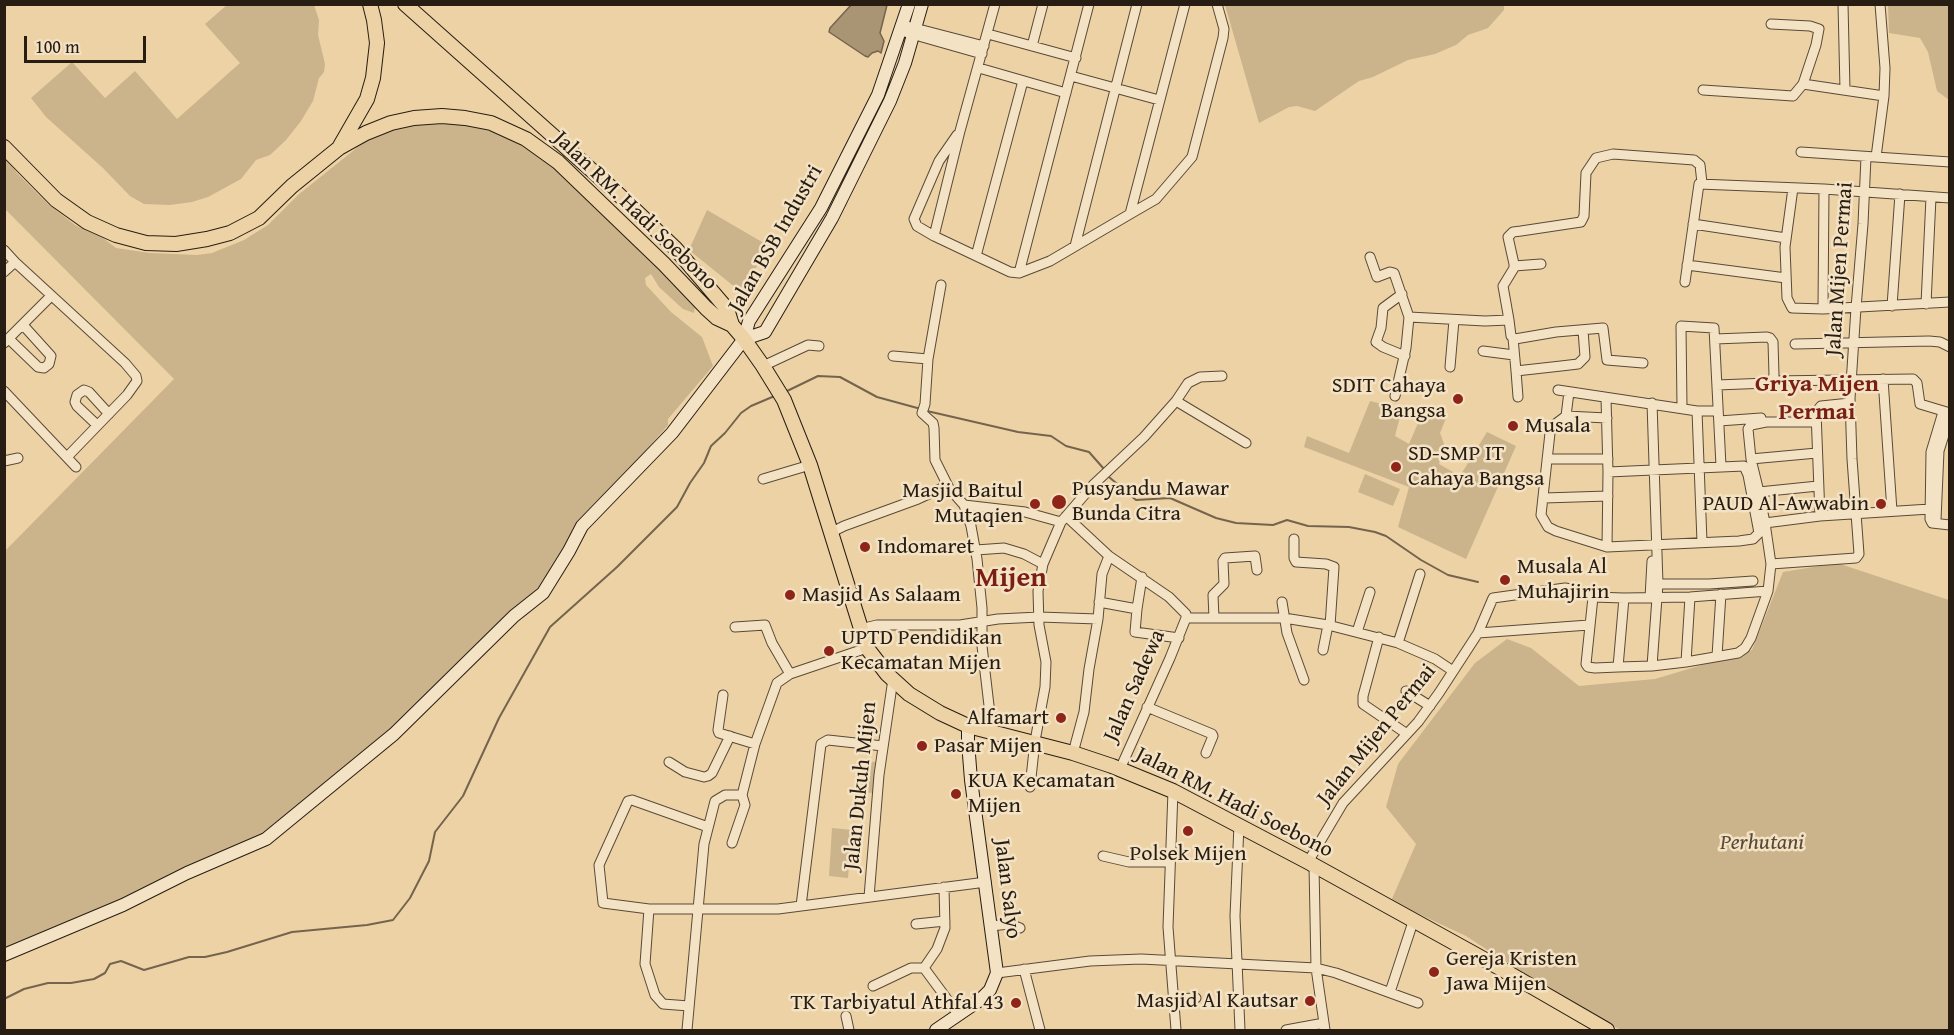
<!DOCTYPE html>
<html>
<head>
<meta charset="utf-8">
<style>
  body { margin:0 }
  #map { position:relative; width:1954px; height:1035px; overflow:hidden; background:#ecd2a5; font-family:"Gentium Book Plus",serif }
  canvas { display:block }
  .frame { position:absolute; inset:0; border:6px solid #281d13; pointer-events:none }
  .scale { position:absolute; left:24px; top:36px; width:122px; height:27px; box-sizing:border-box; border:3px solid #281d13; border-top:0; padding-left:8px; font-size:18px; line-height:21px; white-space:nowrap; color:#281d13; -webkit-text-stroke:4px #f3e2c4; paint-order:stroke }
</style>
</head>
<body>
<div id="map">
<canvas width="1954" height="1035"></canvas>
<div class="frame"></div>
<div class="scale">100 m</div>
</div>
<script>
const c = document.querySelector('canvas').getContext('2d');
c.lineJoin = 'round';
function fillPath(path, color) { c.fillStyle = color; c.fill(path, 'evenodd'); }
const poly = rows => new Path2D(rows.map(r => 'M' + r).join(''));
function strokePath(path, color, width, dash) { c.strokeStyle = color; c.lineWidth = width; c.lineCap = dash ? 'butt' : 'round'; c.setLineDash(dash || []); c.stroke(path); }
function write(font, color, halo, rows, align = 'center') {
  c.font = font + ' "Gentium Book Plus",serif'; c.lineWidth = 5; c.setLineDash([]); c.textBaseline = 'middle'; c.strokeStyle = halo; c.fillStyle = color; for (const [text, x, y, turn = 0] of rows) {
    c.save(); c.translate(x, y); c.rotate((+turn || 0) * Math.PI / 180); c.textAlign = isNaN(turn) ? turn : align; if (halo) c.strokeText(text, 0, 0); c.fillText(text, 0, 0); c.restore();
  }
}
fillPath(poly([
  [1504,4,1504,10,1488,28,1468,35,1456,45,1435,54,1408,60,1373,77,1359,81,1315,111,1297,106,1289,107,1259,123,1225,5],
  [227,5,314,5,319,20,318,35,325,64,324,72,319,78,313,101,301,121,286,140,270,155,256,160,241,179,208,197,192,202,170,205,144,204,130,196,103,168,46,117,31,98,72,62,105,98,135,71,177,119,240,63,205,24],
  [1888,5,1949,5,1949,100,1937,91,1928,52,1920,38,1889,33],
  [416,121,459,122,509,134,522,145,555,168,595,208,633,239,650,260,687,294,695,306,694,313,683,309,659,287,651,274,645,278,646,285,671,312,702,337,713,366,668,419,668,425,636,462,585,513,539,590,391,731,264,834,121,901,5,949,5,551,174,379,5,209,5,156,17,173,48,204,75,225,103,238,116,248,150,253,197,255,212,253,244,240,268,225,298,195,364,142,395,127],
  [707,210,769,246,741,292,689,250],
  [1370,401,1402,409,1395,436,1409,444,1425,407,1446,418,1440,433,1444,444,1439,464,1460,476,1487,432,1516,446,1466,559,1398,527,1409,487,1304,447,1307,436,1349,453],
  [1365,474,1400,489,1393,506,1358,492],
  [1837,563,1949,600,1949,1030,1622,1030,1594,1019,1466,936,1391,901,1416,844,1386,807,1398,764,1475,663,1507,639,1531,648,1579,686,1655,679,1752,650,1783,572],
  [864,761,876,762,873,793,861,792],
  [832,828,852,830,848,878,829,876]
]), '#cbb38c');
const water = poly([
  [851,5,887,5,880,33,884,41,881,53,878,51,872,53,868,57,865,56,829,32,830,28,851,5]
]);
fillPath(water, '#a99473');
strokePath(water, '#75644d', 1.5);
strokePath(poly([
  [785,392,818,376,840,377,877,397,921,409],
  [927,411,1018,432,1051,436,1066,446,1089,452,1104,469],
  [1109,477,1136,500,1170,498,1216,518,1236,523,1273,525,1287,520,1308,526,1349,527,1375,532,1386,536,1421,560,1448,575,1478,582],
  [4,999,24,989,48,983,71,983,94,979,105,973,110,964,121,961,144,970,189,957,205,957,227,952,292,932,367,925,393,920,410,898,429,861,435,832,463,796,499,718,550,627,617,567,677,507,690,483,704,463,711,446,725,433,741,413,751,406,777,395]
]), '#75644d', 2);
const street = poly([
  [995,4,960,131,934,236,1010,272,1019,273,1050,261,1130,214,1185,4],
  [1843,4,1845,90],
  [1771,24,1810,26,1819,29,1816,45,1803,84,1884,96],
  [903,25,984,46],
  [901,31,982,54],
  [988,34,1076,58],
  [1032,46,1043,4],
  [979,68,1066,93],
  [1071,76,1159,100],
  [1703,90,1793,96,1803,84],
  [1801,152,1950,162],
  [1876,157,1884,96,1885,68,1880,4],
  [1793,188,1785,247,1787,298,1792,308,1823,309,1950,302],
  [1130,214,1156,199,1192,157,1223,38,1224,29,1217,4],
  [1693,224,1786,238],
  [934,236,917,226,914,219,939,161,957,135],
  [1075,246,1137,4],
  [4,250,15,262],
  [976,256,1023,81],
  [1370,257,1377,277,1390,272,1394,273,1409,317],
  [1687,265,1786,278],
  [1514,266,1541,264],
  [4,272,15,262,125,363,136,376,137,381,127,395,68,456],
  [1019,273,1089,4],
  [1685,282,1699,184,1824,189,1950,198],
  [941,285,928,359,925,404,922,413,933,423,934,428,935,460,949,488,964,505,971,526,977,559,982,608,982,646,992,731],
  [1402,294,1383,308,1381,328,1376,342,1383,347,1405,356],
  [1926,304,1931,197],
  [1892,306,1900,194],
  [1823,309,1824,189],
  [1509,320,1503,286,1514,268,1514,264,1508,237,1513,232,1521,231,1581,222,1584,216,1586,173,1596,158,1613,154,1694,160,1700,165,1702,183],
  [1513,338,1516,371,1561,366,1578,364,1585,357,1583,330],
  [9,339,38,367,44,368,49,364,51,356,23,325],
  [1715,339,1767,337,1770,338,1773,342,1774,375,1772,381,1768,383,1717,385],
  [4,343,50,297],
  [1795,344,1929,341,1940,342,1950,347],
  [1483,351,1514,355],
  [893,356,928,359],
  [763,366,808,345,819,346],
  [1450,367,1454,320],
  [1516,371,1518,397],
  [1883,379,1892,511],
  [1772,381,1913,379,1917,383,1920,404,1950,413],
  [1558,390,1697,411],
  [4,391,76,467],
  [1569,392,1566,416,1554,425,1550,433,1541,515,1548,527,1556,531,1607,547,1739,541,1753,539,1759,533,1748,475,1744,466,1608,472],
  [1395,396,1406,348,1409,317,1485,321,1509,320,1511,336,1515,339,1556,332,1603,328,1607,360,1643,363],
  [1606,398,1608,472,1607,547],
  [1176,401,1246,443],
  [1652,403,1658,584,1652,666,1686,662],
  [1682,407,1681,326,1714,328,1721,466],
  [1943,412,1931,452,1930,519,1932,523,1950,525],
  [1566,416,1607,418],
  [1719,421,1761,418],
  [97,425,77,406,75,402,77,395,84,390,89,392,109,414],
  [1547,459,1608,459],
  [1751,459,1748,429,1751,425,1766,422,1815,422],
  [4,461,18,458],
  [763,479,810,465],
  [1759,492,1751,459,1817,453],
  [1544,498,1608,496],
  [964,505,1025,512,1061,522],
  [1066,516,1109,556,1169,597,1186,614,1186,618],
  [1820,516,1816,412,1821,406,1850,403],
  [1936,520,1939,451,1950,416],
  [1765,523,1759,492,1818,486],
  [830,533,844,526,918,499,942,488,949,488],
  [1294,539,1294,558,1296,562,1326,564,1334,567,1330,626],
  [1702,542,1697,411,1718,411],
  [976,550,1004,548,1024,554,1043,564],
  [1771,564,1856,558,1859,554,1852,459,1850,399,1856,308,1863,224,1866,157],
  [1653,584,1709,584,1753,581],
  [1593,597,1586,664,1588,667,1595,668,1618,667],
  [1690,597,1686,662,1738,653,1745,648,1751,638,1768,591,1771,564,1765,523,1820,516,1930,509],
  [1624,598,1618,667,1652,666],
  [1650,598,1652,561],
  [1099,602,1137,609,1135,632,1179,638],
  [1282,602,1287,633,1304,680],
  [1137,609,1142,577],
  [1186,618,1284,618,1328,625,1398,643,1435,659,1453,671],
  [1214,618,1213,595,1224,584,1223,561,1225,558,1255,556,1257,570],
  [735,627,765,625,772,643,790,674],
  [860,629,877,625,960,625,998,619,1039,617,1098,619],
  [1357,632,1370,592],
  [1478,633,1589,625],
  [1379,637,1363,696,1363,704,1407,734],
  [1398,643,1420,574],
  [1323,650,1328,625],
  [1717,656,1721,594],
  [1406,691,1430,706],
  [723,695,718,730,719,733,755,744],
  [1147,707,1212,734,1213,736,1206,753],
  [1073,753,1084,712,1089,669,1098,619,1102,574,1109,556],
  [669,762,685,772,704,777,708,776,712,773,730,736],
  [1120,769,1170,658,1186,618],
  [1030,787,1035,741,1045,687,1046,662,1039,625,1038,591,1043,564,1061,522,1093,485,1144,437,1176,401,1188,383,1200,377,1222,376],
  [1173,791,1168,927,1176,1030],
  [1239,825,1235,916,1240,1030],
  [708,827,632,800,628,801,599,865,603,903,649,909,778,909,986,882],
  [732,843,745,805,742,795],
  [1103,856,1129,862,1169,862],
  [1308,862,1343,803,1418,722,1439,693,1478,633,1493,598,1565,588,1580,591,1593,597,1624,598,1690,597,1768,591],
  [1314,866,1316,968,1325,1030],
  [869,897,879,775,893,679],
  [801,906,821,744,828,740,883,746],
  [649,909,645,964,655,995,663,1004,689,1006],
  [916,924,945,921],
  [991,926,1009,924,1020,928],
  [924,968,937,949,945,928,944,887],
  [1024,969,1040,1030],
  [997,973,1090,961,1141,959,1316,968,1336,973,1418,1003],
  [873,986,911,968,924,968,958,1014],
  [1390,992,1413,922],
  [1172,999,1196,998],
  [846,1016,849,1030],
  [687,1030,704,844,715,801,725,795,742,795,755,744,777,683,790,674,867,648],
  [1286,1030,1324,1023]
]);
const secondary = poly([
  [744,339,765,332,832,218,890,101,905,63,922,4],
  [4,955,123,905,187,873,266,839,394,734,514,616,543,593,569,551,582,526,672,433,744,339,749,321,821,208,878,95,909,4],
  [936,1030,980,1000,990,990,997,973,971,780,968,742,968,726]
]);
const primary = poly([
  [405,4,615,191,675,248,727,309,732,325],
  [340,146,367,99,373,78,377,43,374,20,370,4],
  [4,147,56,200,87,222,116,235,146,243,176,244,207,239,230,233,259,218,292,186,339,148,366,133,391,123,414,118,442,116,465,118,491,123,526,139,558,162,664,264,706,308,717,318,732,325,744,339,763,366,784,400,810,465,867,648,887,674,909,694,940,713,968,726,1073,753,1112,766,1173,791,1308,862,1498,967,1607,1030]
]);
strokePath(street, '#594a38', 11);
strokePath(secondary, '#281d13', 14);
strokePath(primary, '#281d13', 16);
strokePath(street, '#f3e2c4', 9);
strokePath(secondary, '#f3e2c4', 12);
strokePath(primary, '#ecd2a5', 14);
for (const [x, y, r, color] of [
  [1458,399,6,"#8f2418"],
  [1513,426,6,"#8f2418"],
  [1396,467,6,"#8f2418"],
  [1059,502,8,"#8f2418"],
  [1035,504,6,"#8f2418"],
  [1881,504,6,"#8f2418"],
  [865,547,6,"#8f2418"],
  [1505,580,6,"#8f2418"],
  [790,595,6,"#8f2418"],
  [829,651,6,"#8f2418"],
  [1061,718,6,"#8f2418"],
  [922,746,6,"#8f2418"],
  [956,794,6,"#8f2418"],
  [1188,831,6,"#8f2418"],
  [1434,972,6,"#8f2418"],
  [1310,1001,6,"#8f2418"],
  [1016,1003,6,"#8f2418"]
]) { const dot = new Path2D(); dot.arc(x, y, r, 0, 2 * Math.PI); c.fillStyle = color; c.fill(dot); strokePath(dot, '#f3e2c4', 2); }
write('22px', '#281d13', '#f3e2c4', [
  ["Jalan RM. Hadi Soebono",635,211,44],
  ["Jalan BSB Industri",776,239,-60],
  ["Jalan Mijen Permai",1840,269,-86],
  ["Jalan Sadewa",1135,686,-66],
  ["Jalan Mijen Permai",1377,735,-51],
  ["Jalan Dukuh Mijen",861,786,-84],
  ["Jalan RM. Hadi Soebono",1234,803,27],
  ["Jalan Salyo",1007,889,83]
]);
write('22px', '#281d13', '#f3e2c4', [
  ["SDIT Cahaya",1446,386,"right"],
  ["Bangsa",1446,411,"right"],
  ["Musala",1525,426],
  ["SD-SMP IT",1408,454],
  ["Cahaya Bangsa",1408,479],
  ["Pusyandu Mawar",1072,489],
  ["Bunda Citra",1072,514],
  ["Masjid Baitul",1023,491,"right"],
  ["Mutaqien",1023,516,"right"],
  ["PAUD Al-Awwabin",1869,504,"right"],
  ["Indomaret",877,547],
  ["Musala Al",1517,567],
  ["Muhajirin",1517,592],
  ["Masjid As Salaam",802,595],
  ["UPTD Pendidikan",841,638],
  ["Kecamatan Mijen",841,663],
  ["Alfamart",1049,718,"right"],
  ["Pasar Mijen",934,746],
  ["KUA Kecamatan",968,781],
  ["Mijen",968,806],
  ["Polsek Mijen",1188,854,"center"],
  ["Gereja Kristen",1446,959],
  ["Jawa Mijen",1446,984],
  ["Masjid Al Kautsar",1298,1001,"right"],
  ["TK Tarbiyatul Athfal 43",1004,1003,"right"]
], 'left');
write('italic 22px', '#594a37', '#f3e2c4', [
  ["Perhutani",1762,843]
]);
write('bold 24px', '#7a1f14', '#f3e2c4', [
  ["Griya Mijen",1817,385],
  ["Permai",1817,413]
]);
write('bold 28px', '#7a1f14', '#f3e2c4', [
  ["Mijen",1011,579]
]);
</script>
</body>
</html>
